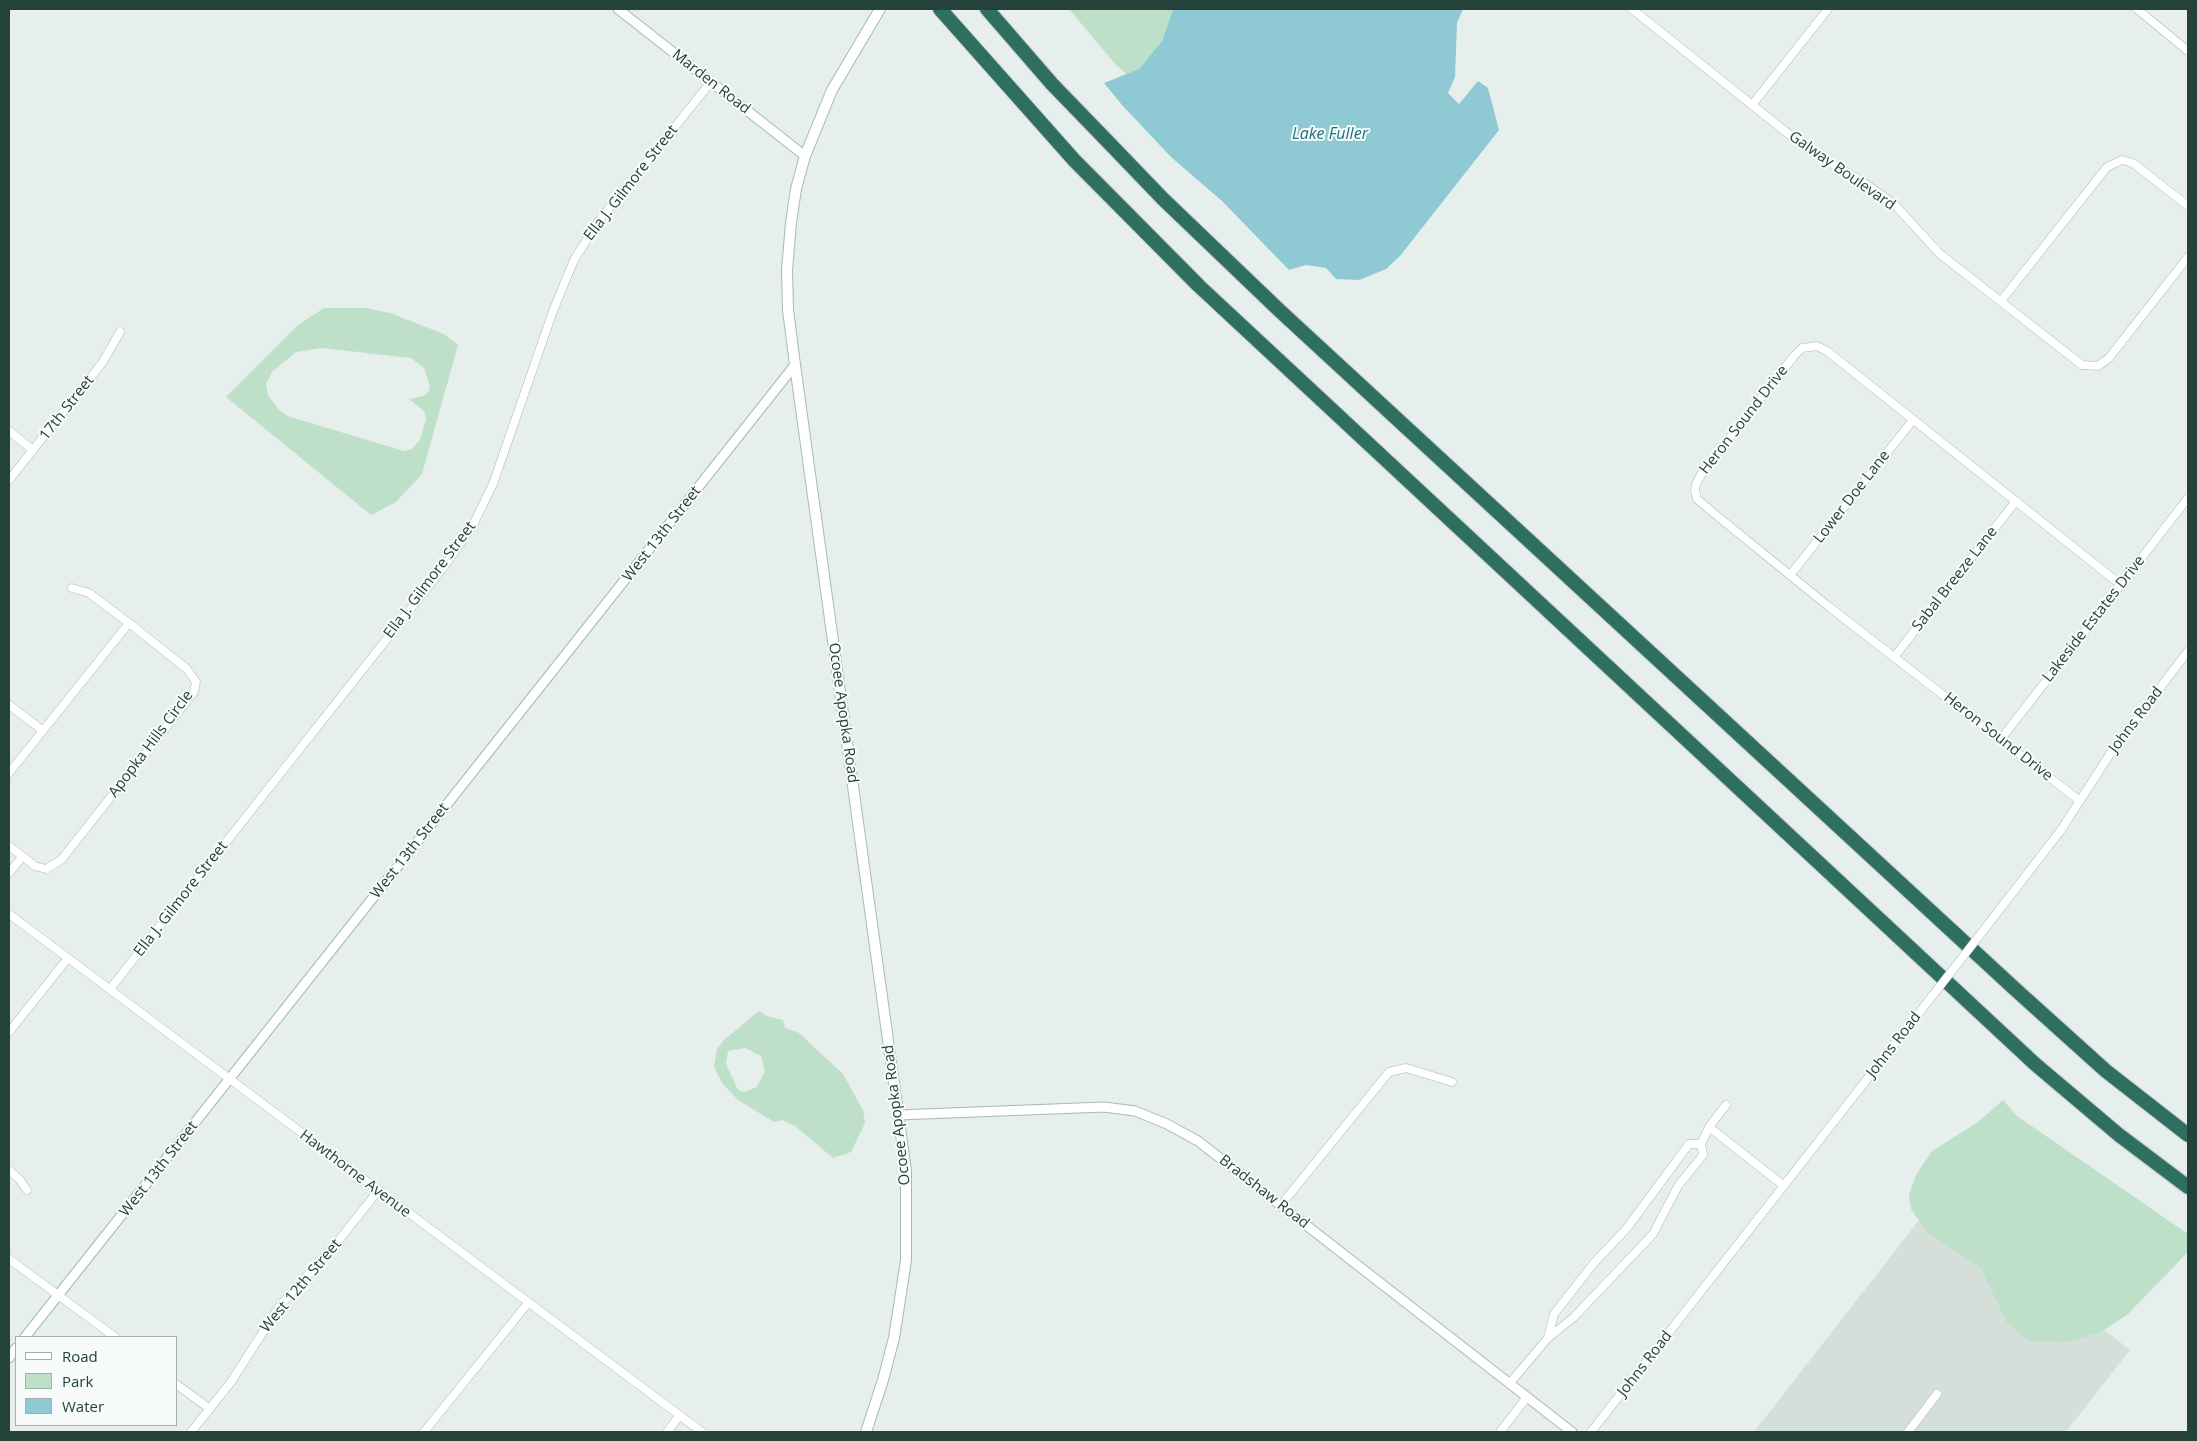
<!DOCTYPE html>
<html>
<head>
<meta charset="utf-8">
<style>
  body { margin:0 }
  #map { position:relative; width:2197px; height:1441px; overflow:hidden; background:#e6efeb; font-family:"Open Sans",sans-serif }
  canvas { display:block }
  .frame { position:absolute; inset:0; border:10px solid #24423a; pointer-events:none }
  .legend { position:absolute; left:15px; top:1336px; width:162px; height:90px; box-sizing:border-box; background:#f7fbf9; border:1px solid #a3b1ad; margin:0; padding:6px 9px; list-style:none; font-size:15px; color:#24423a }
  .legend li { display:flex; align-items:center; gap:10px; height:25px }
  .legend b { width:25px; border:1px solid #a3b1ad }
</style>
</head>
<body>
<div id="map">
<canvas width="2197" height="1441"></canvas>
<div class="frame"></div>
<ul class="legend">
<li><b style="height:6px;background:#fff"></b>Road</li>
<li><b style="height:14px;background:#bfe0c8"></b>Park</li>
<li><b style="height:14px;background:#8ec9d4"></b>Water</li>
</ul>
</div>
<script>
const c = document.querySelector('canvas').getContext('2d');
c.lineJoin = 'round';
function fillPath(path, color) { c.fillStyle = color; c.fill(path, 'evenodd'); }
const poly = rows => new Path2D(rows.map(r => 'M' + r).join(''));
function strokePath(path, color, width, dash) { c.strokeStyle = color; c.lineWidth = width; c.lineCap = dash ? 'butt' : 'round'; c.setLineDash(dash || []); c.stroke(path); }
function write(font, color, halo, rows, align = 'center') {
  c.font = font + ' "Open Sans",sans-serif'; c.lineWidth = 4; c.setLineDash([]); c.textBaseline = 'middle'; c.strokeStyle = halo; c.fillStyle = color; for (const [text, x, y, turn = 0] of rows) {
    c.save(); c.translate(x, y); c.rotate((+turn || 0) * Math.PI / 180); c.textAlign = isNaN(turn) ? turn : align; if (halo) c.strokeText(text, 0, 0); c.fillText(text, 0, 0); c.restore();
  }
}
fillPath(poly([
  [1937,1197,2130,1350,2066,1432,1754,1432]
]), '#d4dfda');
fillPath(poly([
  [1069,9,1173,9,1162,41,1139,69,1127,74,1116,65],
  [324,308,366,308,390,313,444,334,458,345,422,474,396,502,371,515,226,397,298,325],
  [322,348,411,358,424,368,430,386,429,391,424,396,409,399,424,411,426,419,420,440,412,449,404,451,287,416,278,409,268,395,266,384,272,372,296,352],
  [759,1011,767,1016,783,1020,785,1028,799,1033,843,1074,863,1110,865,1123,851,1152,833,1158,795,1126,782,1120,774,1122,738,1100,722,1083,714,1067,717,1049,724,1040],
  [745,1048,761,1056,765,1071,757,1087,744,1092,738,1090,726,1064,728,1051],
  [2003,1100,2017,1116,2188,1234,2188,1252,2128,1314,2101,1332,2068,1342,2029,1341,2007,1323,1981,1268,1928,1233,1911,1209,1909,1195,1916,1175,1932,1151,1978,1122]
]), '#bfe0c8');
fillPath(poly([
  [1173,9,1463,9,1457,23,1455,77,1448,93,1459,104,1478,81,1488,88,1499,130,1400,256,1386,269,1359,280,1336,279,1326,268,1306,265,1289,270,1222,201,1171,157,1122,105,1104,83,1139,69,1162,41]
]), '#8ec9d4');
const minor = poly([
  [1632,9,1806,148,1863,182,1894,204,1940,254,2082,365,2098,366,2109,358,2188,257],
  [2137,9,2188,51],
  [1752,105,1828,9],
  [2001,301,2107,167,2122,160,2133,163,2188,206],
  [9,431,33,450],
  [9,480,102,363,120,332],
  [1791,574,1913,420],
  [72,588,89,593,129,623],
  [1895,656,2016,501],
  [9,705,42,730],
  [2001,739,2188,498],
  [9,773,129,623,187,669,196,682,194,692,61,860,46,869,35,866,9,846],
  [2080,801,1828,606,1716,515,1697,499,1695,491,1696,484,1702,473,1795,355,1802,348,1817,346,1827,351,2121,585],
  [9,873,22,857],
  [9,914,702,1432],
  [1983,931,2061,830,2112,751,2188,651],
  [110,989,446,564,472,527,493,484,553,311,574,260,598,222,711,82],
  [9,1032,68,958],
  [1709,1127,1784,1186],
  [9,1170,20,1180,27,1190],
  [1281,1205,1389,1072,1406,1068,1452,1082],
  [9,1259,115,1337],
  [1548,1338,1554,1314,1594,1263,1627,1228,1689,1144,1701,1144],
  [1510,1383,1548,1338,1574,1317,1653,1234,1678,1186,1703,1155,1701,1144,1709,1127,1726,1105],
  [176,1384,210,1409],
  [191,1432,231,1382,279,1307,339,1240,378,1191],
  [424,1432,528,1303],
  [667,1432,680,1415],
  [1500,1432,1527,1397],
  [1591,1432,1933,995],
  [1908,1432,1937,1394]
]);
const tertiary = poly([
  [618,9,805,156],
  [898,1115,1104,1107,1135,1111,1167,1124,1198,1141,1572,1432],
  [25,1337,795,365],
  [9,1358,16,1348]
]);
const secondary = poly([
  [866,1432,883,1380,894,1338,899,1306,906,1260,906,1171,795,365,788,310,787,270,791,223,796,189,805,156,832,90,880,9]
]);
const motorway = poly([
  [940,9,1074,160,1199,286,2035,1064,2119,1135,2188,1187],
  [987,9,1052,84,1113,147,1163,199,1280,311,2016,990,2106,1071,2188,1135]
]);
strokePath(minor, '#a8b8b2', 9);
strokePath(tertiary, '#a8b8b2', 11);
strokePath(secondary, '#a4bbb3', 12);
strokePath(motorway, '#c2cac8', 16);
strokePath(minor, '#fff', 8);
strokePath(tertiary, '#fff', 9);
strokePath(secondary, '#fff', 10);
strokePath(motorway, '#2f6f62', 14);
const minorBridge = poly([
  [1933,995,1983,931]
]);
strokePath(minorBridge, '#a8b8b2', 9, []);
strokePath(minorBridge, '#fff', 8);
write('15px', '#24423a', '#f7fbf9', [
  ["Marden Road",711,82,38],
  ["Galway Boulevard",1842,171,35],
  ["Ella J. Gilmore Street",631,183,-52],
  ["17th Street",67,408,-52],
  ["Heron Sound Drive",1744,420,-52],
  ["Lower Doe Lane",1852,497,-52],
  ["West 13th Street",662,534,-52],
  ["Sabal Breeze Lane",1955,579,-52],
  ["Ella J. Gilmore Street",430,580,-53],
  ["Lakeside Estates Drive",2094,619,-52],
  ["Ocoee Apopka Road",843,713,82],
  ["Johns Road",2136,720,-53],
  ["Heron Sound Drive",1998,737,38],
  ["Apopka Hills Circle",151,744,-53],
  ["West 13th Street",410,851,-52],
  ["Ella J. Gilmore Street",181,899,-52],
  ["Johns Road",1894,1045,-52],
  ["Ocoee Apopka Road",897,1115,-97],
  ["West 13th Street",159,1169,-52],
  ["Hawthorne Avenue",355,1174,37],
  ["Bradshaw Road",1264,1192,38],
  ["West 12th Street",301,1286,-50],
  ["Johns Road",1645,1364,-52]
]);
write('italic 16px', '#1c6f80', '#f7fbf9', [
  ["Lake Fuller",1330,134]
]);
</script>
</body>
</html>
